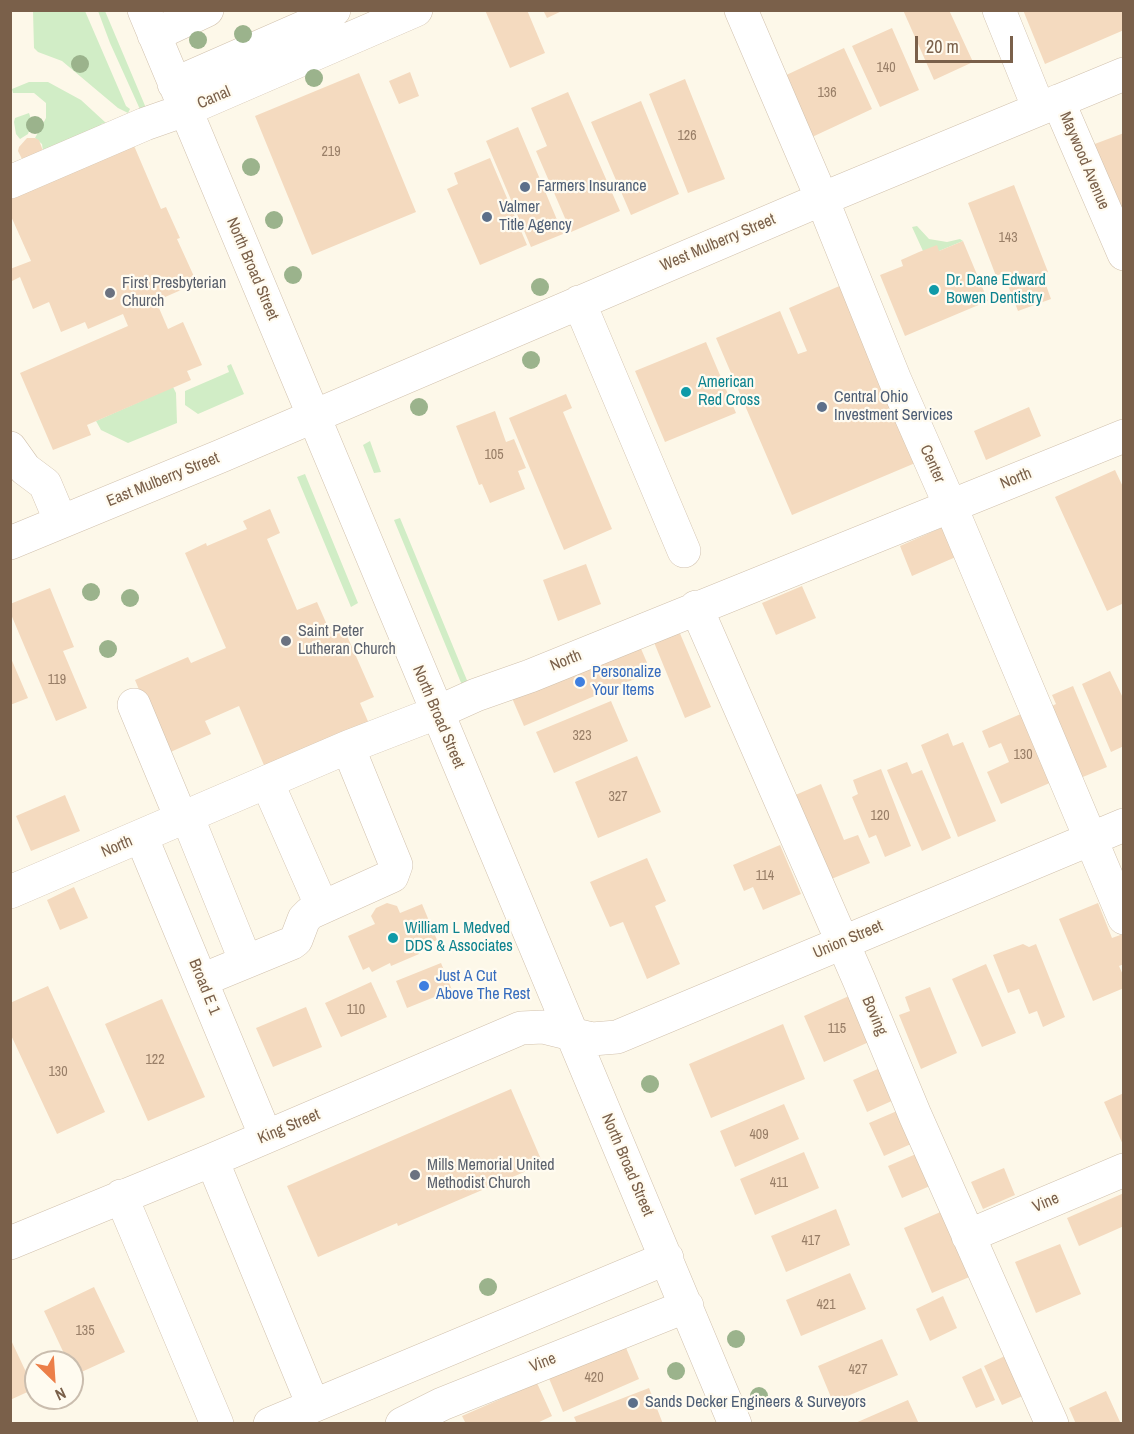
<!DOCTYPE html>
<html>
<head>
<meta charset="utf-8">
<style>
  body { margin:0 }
  #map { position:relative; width:1134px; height:1434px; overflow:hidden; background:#fdf8e9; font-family:"Archivo Narrow",sans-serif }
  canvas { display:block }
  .frame { position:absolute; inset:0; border:12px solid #7a604a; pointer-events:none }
  .north { position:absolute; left:24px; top:1350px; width:60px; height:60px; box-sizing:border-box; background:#fffbf0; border:2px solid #cabdae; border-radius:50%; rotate:155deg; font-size:16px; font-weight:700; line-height:24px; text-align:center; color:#7a604a }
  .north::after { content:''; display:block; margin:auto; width:21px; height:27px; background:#ec7f49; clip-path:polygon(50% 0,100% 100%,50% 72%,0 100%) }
  .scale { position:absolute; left:915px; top:36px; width:98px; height:27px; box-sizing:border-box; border:3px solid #7a604a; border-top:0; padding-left:8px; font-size:18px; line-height:21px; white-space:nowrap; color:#7a604a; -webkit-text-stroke:4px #fffbf0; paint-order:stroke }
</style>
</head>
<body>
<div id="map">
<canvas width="1134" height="1434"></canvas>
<div class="frame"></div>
<div class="north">N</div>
<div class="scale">20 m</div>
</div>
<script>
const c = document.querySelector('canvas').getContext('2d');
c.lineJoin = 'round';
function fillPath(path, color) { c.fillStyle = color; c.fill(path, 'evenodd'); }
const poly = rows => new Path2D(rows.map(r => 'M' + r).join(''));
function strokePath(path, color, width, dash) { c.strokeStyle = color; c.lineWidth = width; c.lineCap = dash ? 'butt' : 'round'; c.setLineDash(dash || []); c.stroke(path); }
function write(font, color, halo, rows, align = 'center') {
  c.font = font + ' "Archivo Narrow",sans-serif'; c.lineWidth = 4.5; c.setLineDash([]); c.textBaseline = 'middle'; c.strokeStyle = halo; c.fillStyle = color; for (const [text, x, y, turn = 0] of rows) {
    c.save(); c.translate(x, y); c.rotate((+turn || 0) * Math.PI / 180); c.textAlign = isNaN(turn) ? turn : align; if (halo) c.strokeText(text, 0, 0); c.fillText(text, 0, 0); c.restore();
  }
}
fillPath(poly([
  [33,11,85,11,126,106,130,109,128,113,118,108,62,61,38,52,34,48],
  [98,11,105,11,146,108,143,116,110,43],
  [29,82,48,82,81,100,106,123,101,124,103,128,43,151,42,144,35,138,46,118,46,103,34,93,13,93,12,89],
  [29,113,32,122,28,134,20,139,16,134,14,122,15,118],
  [917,226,929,239,947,242,960,239,963,241,939,251,923,251,912,227],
  [231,364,244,394,198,414,185,405,185,391,229,372,227,366],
  [173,387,176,393,177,423,128,443,101,430,96,421],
  [370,441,381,472,374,473,363,445],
  [305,474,358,603,351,607,297,477],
  [400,518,471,690,464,690,394,520]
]), '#d1edc6');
fillPath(poly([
  [485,10,527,10,545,53,510,68],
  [543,10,564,10,547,18],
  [903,10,949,10,973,62,934,80],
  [1023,10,1124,10,1124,30,1045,64],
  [892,28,919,90,880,107,852,46],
  [844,48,872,109,810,138,782,77],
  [410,72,419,96,399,104,389,81],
  [359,73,416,212,312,255,255,116],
  [685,79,725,179,688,193,649,94],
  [568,92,620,211,571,232,536,151,547,146,531,108],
  [641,101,679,194,631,215,591,122],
  [518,127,563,234,531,247,486,141],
  [1124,133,1124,221,1092,145],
  [27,138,35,138,39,140,43,151,22,159,18,151,19,147],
  [132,141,161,209,166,207,180,238,177,239,197,283,156,301,168,329,183,322,202,365,187,371,191,380,87,425,91,435,53,450,20,373,128,326,123,314,88,329,85,322,61,332,49,302,33,309,20,277,10,282,10,269,31,261,10,214,10,198],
  [490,158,527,245,480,265,447,189,458,184,454,173],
  [1014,185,1048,272,1042,274,1051,299,1018,311,1003,273,996,276,968,203],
  [963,241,988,301,905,336,880,275,903,266,901,260,919,252,937,245,939,251],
  [844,284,920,461,792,515,716,338,780,311,798,354,807,351,789,308],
  [706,342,736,413,665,442,635,371],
  [566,394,572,408,563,412,612,529,564,550,509,418],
  [1029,407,1041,436,986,460,974,431],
  [495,411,506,442,514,439,526,468,518,471,525,489,490,503,482,484,479,485,456,426],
  [1115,470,1124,489,1124,603,1107,611,1055,497],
  [270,509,280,533,267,539,297,610,317,602,331,634,344,629,374,697,360,703,370,726,266,770,239,706,205,721,211,734,166,754,135,680,188,657,191,663,226,648,185,553,206,543,207,546,247,529,243,521],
  [952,523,965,553,912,576,900,546],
  [586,564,601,604,558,621,543,580],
  [802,586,816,618,776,635,762,603],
  [50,588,74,647,63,651,87,708,56,721,10,612,10,604],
  [676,624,711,707,685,718,651,635],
  [636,637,651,672,524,726,509,691],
  [10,656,28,698,10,705],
  [1110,671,1124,700,1124,746,1111,752,1082,684],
  [1073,686,1107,767,1078,779,1048,708,1056,704,1052,695],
  [611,701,628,741,554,773,536,732],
  [1023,713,1052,782,1001,804,987,772,1009,762,1001,743,989,748,982,731],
  [948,733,953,746,963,742,996,821,958,837,921,745],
  [637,756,661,812,598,838,575,782],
  [907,762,912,774,922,770,951,838,922,851,887,770],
  [881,769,911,846,885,857,876,835,869,838,852,797,858,794,853,780],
  [821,784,844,840,858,835,870,863,829,880,793,796],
  [65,795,80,831,31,851,16,816],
  [780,845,801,894,763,910,753,887,744,891,733,865],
  [647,858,666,901,655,906,680,964,647,979,623,922,610,927,590,882],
  [74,887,88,918,60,930,47,900],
  [387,903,397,906,400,913,422,904,437,940,417,949,419,954,391,966,390,963,372,972,369,967,363,970,348,936,375,924,371,916,376,908],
  [1098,903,1112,938,1123,934,1124,936,1124,964,1119,966,1124,977,1124,988,1093,1001,1059,919],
  [1023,944,1029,947,1036,944,1065,1017,1043,1027,1037,1011,1029,1014,1019,989,1008,993,993,955],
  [441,963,452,990,407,1008,396,981],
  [986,964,1016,1033,982,1047,952,979],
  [371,982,387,1017,341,1037,325,1003],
  [48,986,105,1112,57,1134,10,1033,10,1003],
  [930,987,957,1053,921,1069,899,1015,910,1011,905,997],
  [849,996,869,1042,824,1062,804,1016],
  [162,999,205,1097,148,1121,105,1024],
  [306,1007,322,1047,273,1067,256,1028],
  [783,1024,805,1079,711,1118,689,1064],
  [880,1068,894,1100,867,1112,853,1080],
  [511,1089,543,1164,398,1226,397,1223,318,1257,287,1186],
  [1124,1093,1124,1147,1104,1102],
  [784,1104,799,1139,735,1167,720,1131],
  [897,1111,911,1144,884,1156,869,1123],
  [804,1152,819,1188,755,1215,740,1179],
  [916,1154,930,1186,902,1198,888,1166],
  [1004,1168,1015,1195,983,1209,971,1182],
  [1124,1193,1124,1226,1079,1246,1067,1218],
  [836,1209,850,1245,786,1272,771,1236],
  [945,1210,974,1275,932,1293,904,1228],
  [1060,1244,1081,1294,1036,1313,1015,1262],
  [850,1273,866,1309,801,1336,786,1300],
  [94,1287,125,1352,75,1375,72,1370,72,1362,68,1362,44,1311],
  [943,1296,957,1328,930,1341,916,1309],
  [10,1338,34,1389,10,1400],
  [882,1339,898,1375,833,1402,818,1366],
  [624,1343,639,1379,563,1412,548,1376],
  [1009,1354,1027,1394,1002,1405,984,1366],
  [981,1368,995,1400,976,1408,962,1377],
  [537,1383,552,1416,535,1424,466,1424,462,1416],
  [649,1388,663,1424,577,1424,574,1417],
  [1106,1391,1121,1424,1076,1424,1069,1408],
  [908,1400,919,1424,853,1424]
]), '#f4dabf');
const minor = poly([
  [144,10,735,1424],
  [741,10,822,199,895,380,950,505,1124,918],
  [999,10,1039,109],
  [154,35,207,10],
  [174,84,320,20,334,10],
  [1058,101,1124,254],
  [10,182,145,124,185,110,416,10],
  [579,302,684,551],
  [10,448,25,469,45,484,61,522],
  [10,543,221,456,822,199,1124,74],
  [696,607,859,980,915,1115,1052,1424],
  [134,705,181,818],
  [267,782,322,907],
  [187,816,246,962],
  [141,836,266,1137],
  [10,892,348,747,436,713,476,695,530,676,1124,436],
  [202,980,292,943,296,940,304,919,310,913,392,876,396,865,348,747],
  [212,1160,313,1405],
  [121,1196,217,1424],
  [968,1236,1124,1170],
  [10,1243,212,1160,521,1028,543,1027,592,1039,617,1037,1124,825],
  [270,1424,667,1258],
  [402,1424,442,1404,687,1306]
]);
strokePath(minor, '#d1c1ad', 34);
strokePath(minor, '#fff', 33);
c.fillStyle = '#9bb38c';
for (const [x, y] of [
  [243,34],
  [198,40],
  [80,64],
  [314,78],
  [35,125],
  [251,167],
  [274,220],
  [293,275],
  [540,287],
  [531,360],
  [419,407],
  [91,592],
  [130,598],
  [108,649],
  [650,1084],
  [488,1287],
  [736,1339],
  [676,1371],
  [759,1396]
]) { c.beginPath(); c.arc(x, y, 9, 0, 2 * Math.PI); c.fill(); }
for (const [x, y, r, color] of [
  [525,187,6,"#5c6f8a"],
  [487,217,6,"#5c6f8a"],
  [934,290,6,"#0f9aa8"],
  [110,293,6,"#6b7280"],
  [686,392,6,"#0f9aa8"],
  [822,407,6,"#5c6f8a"],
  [286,641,6,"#6b7280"],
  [580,682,6,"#3f7fe0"],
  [393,938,6,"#0f9aa8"],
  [424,986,6,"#3f7fe0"],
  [415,1175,6,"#6b7280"],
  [633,1403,6,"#5c6f8a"]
]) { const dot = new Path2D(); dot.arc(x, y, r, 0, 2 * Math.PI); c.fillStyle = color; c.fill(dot); strokePath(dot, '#fffbf0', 2); }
write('14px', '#987e67', null, [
  ["140",886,68],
  ["136",827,93],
  ["126",687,136],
  ["219",331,152],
  ["143",1008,238],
  ["105",494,455],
  ["119",57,680],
  ["323",582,736],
  ["130",1023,755],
  ["327",618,797],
  ["120",880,816],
  ["114",765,876],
  ["110",356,1010],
  ["115",837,1029],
  ["122",155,1060],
  ["130",58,1072],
  ["409",759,1135],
  ["411",779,1183],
  ["417",811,1241],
  ["421",826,1305],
  ["135",85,1331],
  ["427",858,1370],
  ["420",594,1378]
]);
write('16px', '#7a604a', '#fffbf0', [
  ["Canal",214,98,-23],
  ["Maywood Avenue",1084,161,67],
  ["West Mulberry Street",718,243,-23],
  ["North Broad Street",252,269,67],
  ["Center",932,464,66],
  ["North",1016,479,-22],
  ["East Mulberry Street",163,480,-22],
  ["North",566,661,-22],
  ["North Broad Street",438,717,67],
  ["North",117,847,-23],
  ["Union Street",848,940,-23],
  ["Broad E 1",204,987,68],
  ["Boving",874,1016,67],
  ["King Street",289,1127,-23],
  ["North Broad Street",627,1165,67],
  ["Vine",1046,1203,-23],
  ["Vine",543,1363,-22]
]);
write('16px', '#4e5e75', '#fffbf0', [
  ["Farmers Insurance",537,187],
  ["Valmer",499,208],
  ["Title Agency",499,226],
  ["Central Ohio",834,398],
  ["Investment Services",834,416],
  ["Sands Decker Engineers & Surveyors",645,1403]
], 'left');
write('16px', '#0d838f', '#fffbf0', [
  ["Dr. Dane Edward",946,281],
  ["Bowen Dentistry",946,299],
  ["American",698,383],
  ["Red Cross",698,401],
  ["William L Medved",405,929],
  ["DDS & Associates",405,947]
], 'left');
write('16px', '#5b616d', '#fffbf0', [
  ["First Presbyterian",122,284],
  ["Church",122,302],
  ["Saint Peter",298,632],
  ["Lutheran Church",298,650],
  ["Mills Memorial United",427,1166],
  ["Methodist Church",427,1184]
], 'left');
write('16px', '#366cbe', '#fffbf0', [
  ["Personalize",592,673],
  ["Your Items",592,691],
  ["Just A Cut",436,977],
  ["Above The Rest",436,995]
], 'left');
</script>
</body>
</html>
